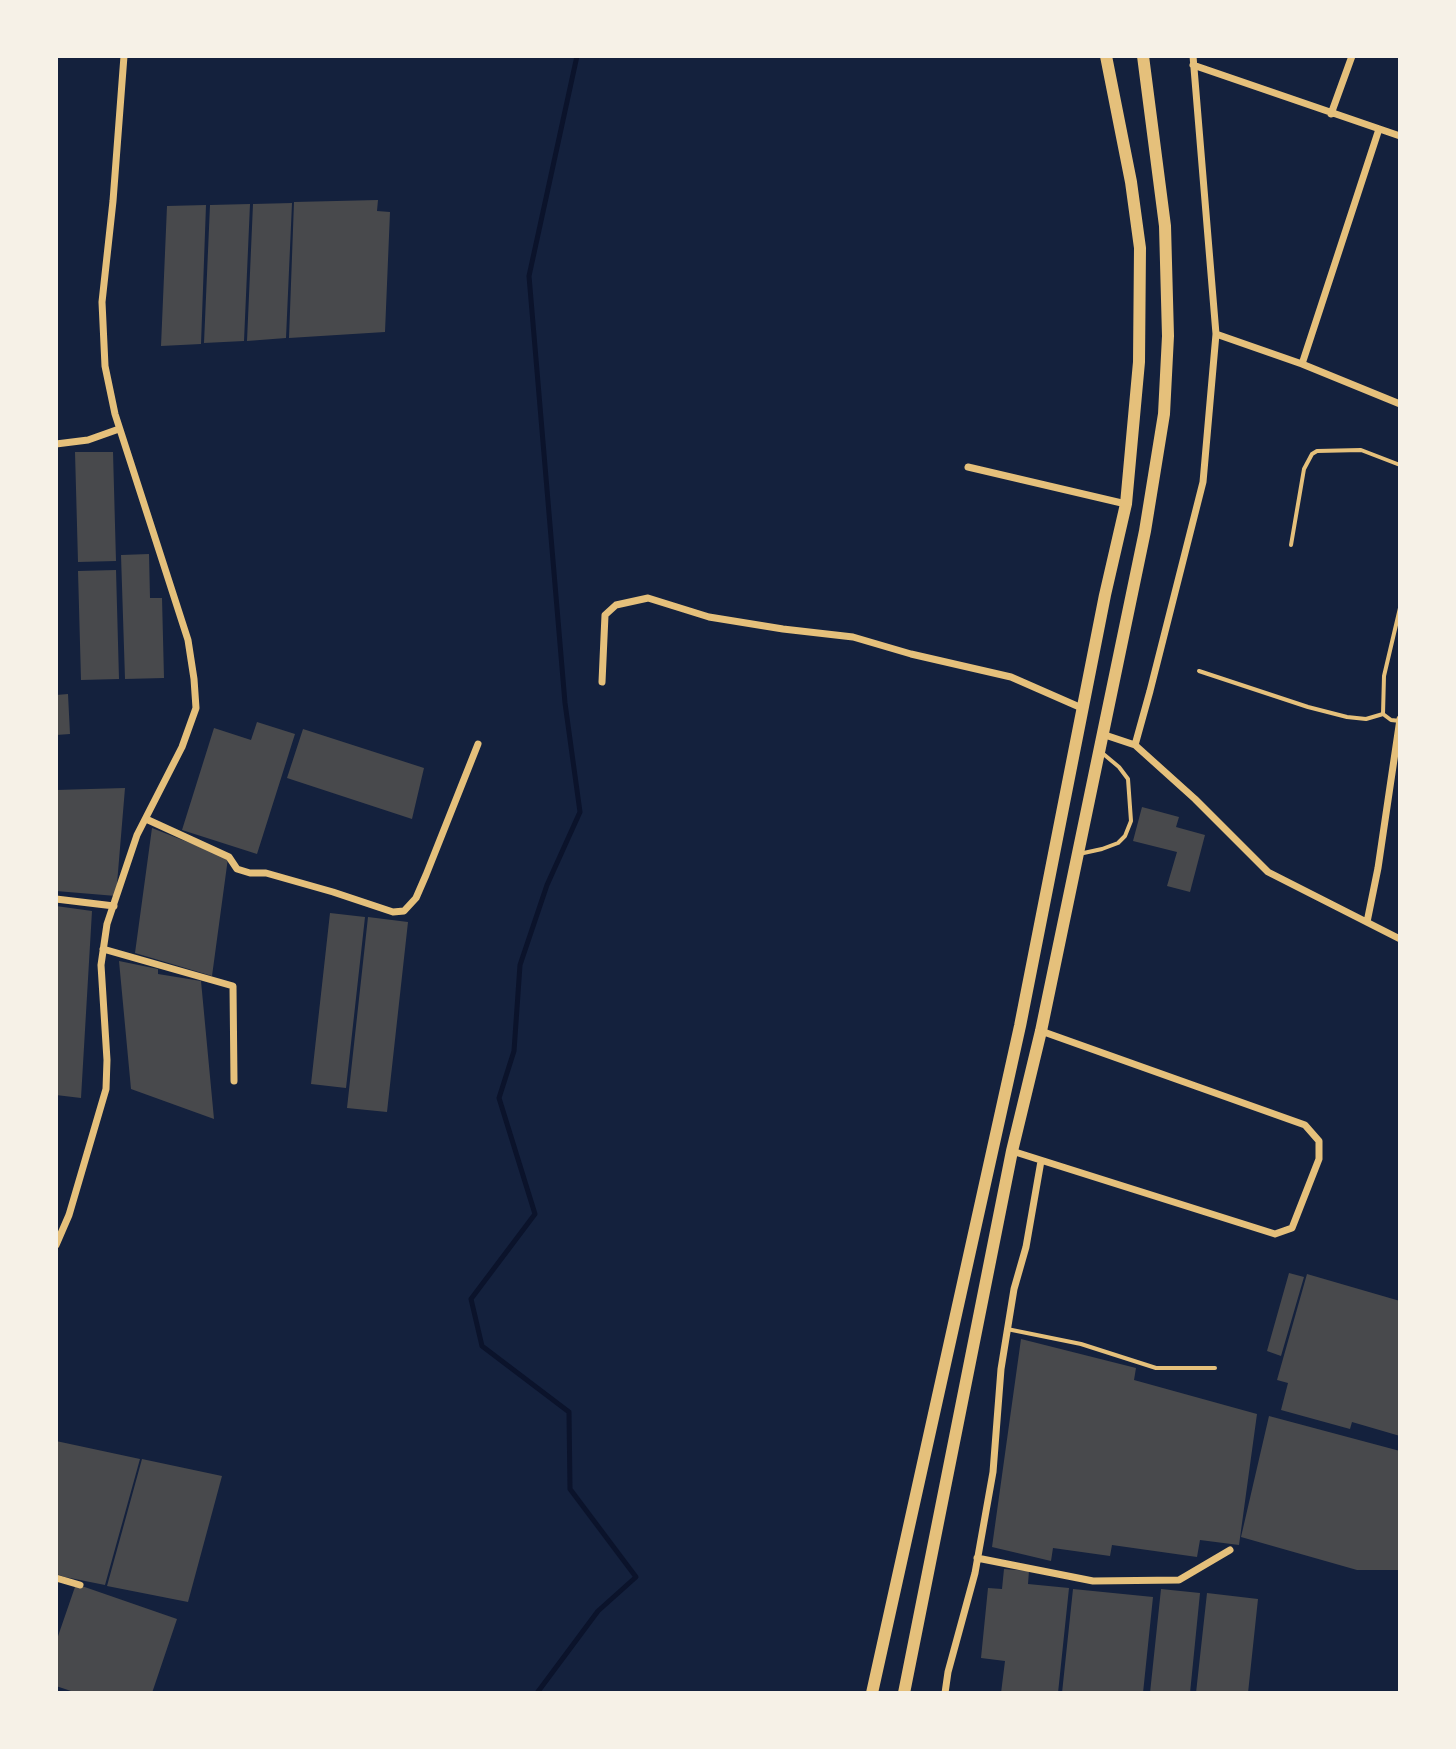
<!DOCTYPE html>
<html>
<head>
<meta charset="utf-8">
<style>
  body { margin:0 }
  #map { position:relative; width:1456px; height:1749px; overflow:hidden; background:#14213d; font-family:Georgia,serif }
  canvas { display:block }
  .frame { position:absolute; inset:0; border:58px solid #f6f1e7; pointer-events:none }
</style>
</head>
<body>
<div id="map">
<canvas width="1456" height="1749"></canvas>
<div class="frame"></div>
</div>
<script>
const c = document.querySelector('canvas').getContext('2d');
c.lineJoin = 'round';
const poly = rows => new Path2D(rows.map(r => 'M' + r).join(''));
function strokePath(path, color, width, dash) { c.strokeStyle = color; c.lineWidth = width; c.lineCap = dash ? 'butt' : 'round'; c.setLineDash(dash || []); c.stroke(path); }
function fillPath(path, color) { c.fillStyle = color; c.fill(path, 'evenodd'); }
strokePath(poly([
  [537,1693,598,1611,636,1577,570,1489,569,1412,482,1346,471,1299,535,1214,499,1098,514,1051,520,965,547,885,580,812,565,703,529,276,577,56]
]), '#0b132b', 5);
fillPath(poly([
  [378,200,377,211,390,212,385,332,289,338,294,202],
  [292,203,286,338,247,341,253,204],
  [250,204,244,341,204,343,210,205],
  [206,205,201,344,161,346,167,206],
  [75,452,113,452,116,561,78,562],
  [149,554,150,598,162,598,164,678,125,679,121,555],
  [116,570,119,679,81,680,78,571],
  [68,694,70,734,56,735,56,695],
  [257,722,295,734,257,854,182,830,214,728,251,740],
  [303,729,424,768,412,819,287,778],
  [125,788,116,896,56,891,56,790],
  [1142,807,1179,817,1176,827,1205,835,1190,892,1167,886,1177,852,1133,841],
  [152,828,228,858,212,976,135,953],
  [56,906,92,911,81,1098,56,1095],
  [330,913,365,917,346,1088,311,1084],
  [368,917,408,922,387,1112,347,1108],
  [119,961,158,969,158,974,201,981,214,1119,131,1089],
  [1289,1273,1304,1277,1281,1356,1267,1351],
  [1307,1274,1400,1301,1400,1436,1352,1422,1350,1429,1281,1410,1288,1383,1277,1380],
  [1021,1339,1136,1368,1134,1380,1257,1414,1239,1545,1200,1540,1197,1557,1112,1545,1110,1556,1053,1548,1051,1561,992,1547],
  [1269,1416,1400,1451,1399,1570,1357,1570,1241,1537],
  [56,1441,140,1459,105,1585,65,1577,56,1574],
  [142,1459,222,1476,188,1602,107,1586],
  [1004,1569,1029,1571,1028,1584,1069,1588,1058,1693,1001,1693,1005,1661,981,1658,988,1588,1002,1589],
  [76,1584,177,1619,152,1693,77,1693,56,1686,56,1642],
  [1073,1589,1153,1597,1143,1693,1062,1693],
  [1161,1589,1200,1593,1190,1693,1150,1693],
  [1207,1593,1258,1599,1248,1693,1196,1693]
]), '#48494c');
strokePath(poly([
  [1291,545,1304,469,1312,454,1317,451,1361,450,1400,465],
  [1199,671,1308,707,1347,717,1366,719,1383,714],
  [1400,721,1391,720,1383,714,1384,676,1400,608],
  [1079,854,1102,849,1118,843,1125,836,1131,821,1128,779,1119,767,1101,752],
  [1007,1329,1081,1344,1156,1368,1215,1368]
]), '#e5c07b', 4);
strokePath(poly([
  [1193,65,1400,136],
  [1331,114,1352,56],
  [1216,334,1302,364,1400,404],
  [1302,364,1379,129],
  [56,444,88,440,119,429],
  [968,467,1126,504],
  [602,682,605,615,616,605,648,598,709,617,783,629,853,637,911,654,1011,677,1084,709],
  [1102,734,1135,745,1195,799,1268,872,1400,939],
  [1135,745,1150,691,1203,482,1216,334,1193,56],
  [146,819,229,857,237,869,250,873,266,873,333,892,393,912,404,911,416,898,426,875,478,744],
  [56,899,114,906],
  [1367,922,1378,868,1400,719],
  [103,949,233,986,234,1081],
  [1012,1151,1275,1234,1292,1228,1319,1159,1319,1141,1305,1125,1041,1031],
  [56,1245,69,1215,106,1089,107,1060,101,965,107,924,137,835,182,747,196,708,194,679,188,640,115,414,105,366,102,302,113,201,124,56],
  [977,1558,1093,1581,1179,1580,1230,1550],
  [56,1578,80,1585],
  [945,1693,948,1672,975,1573,993,1472,1001,1369,1014,1289,1026,1247,1041,1161]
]), '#e5c07b', 7);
strokePath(poly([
  [872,1693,1020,1026,1105,595,1126,504,1139,362,1140,248,1131,182,1106,56],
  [904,1693,1012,1151,1041,1031,1145,531,1164,414,1168,336,1165,226,1143,56]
]), '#e5c07b', 12);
</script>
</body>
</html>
